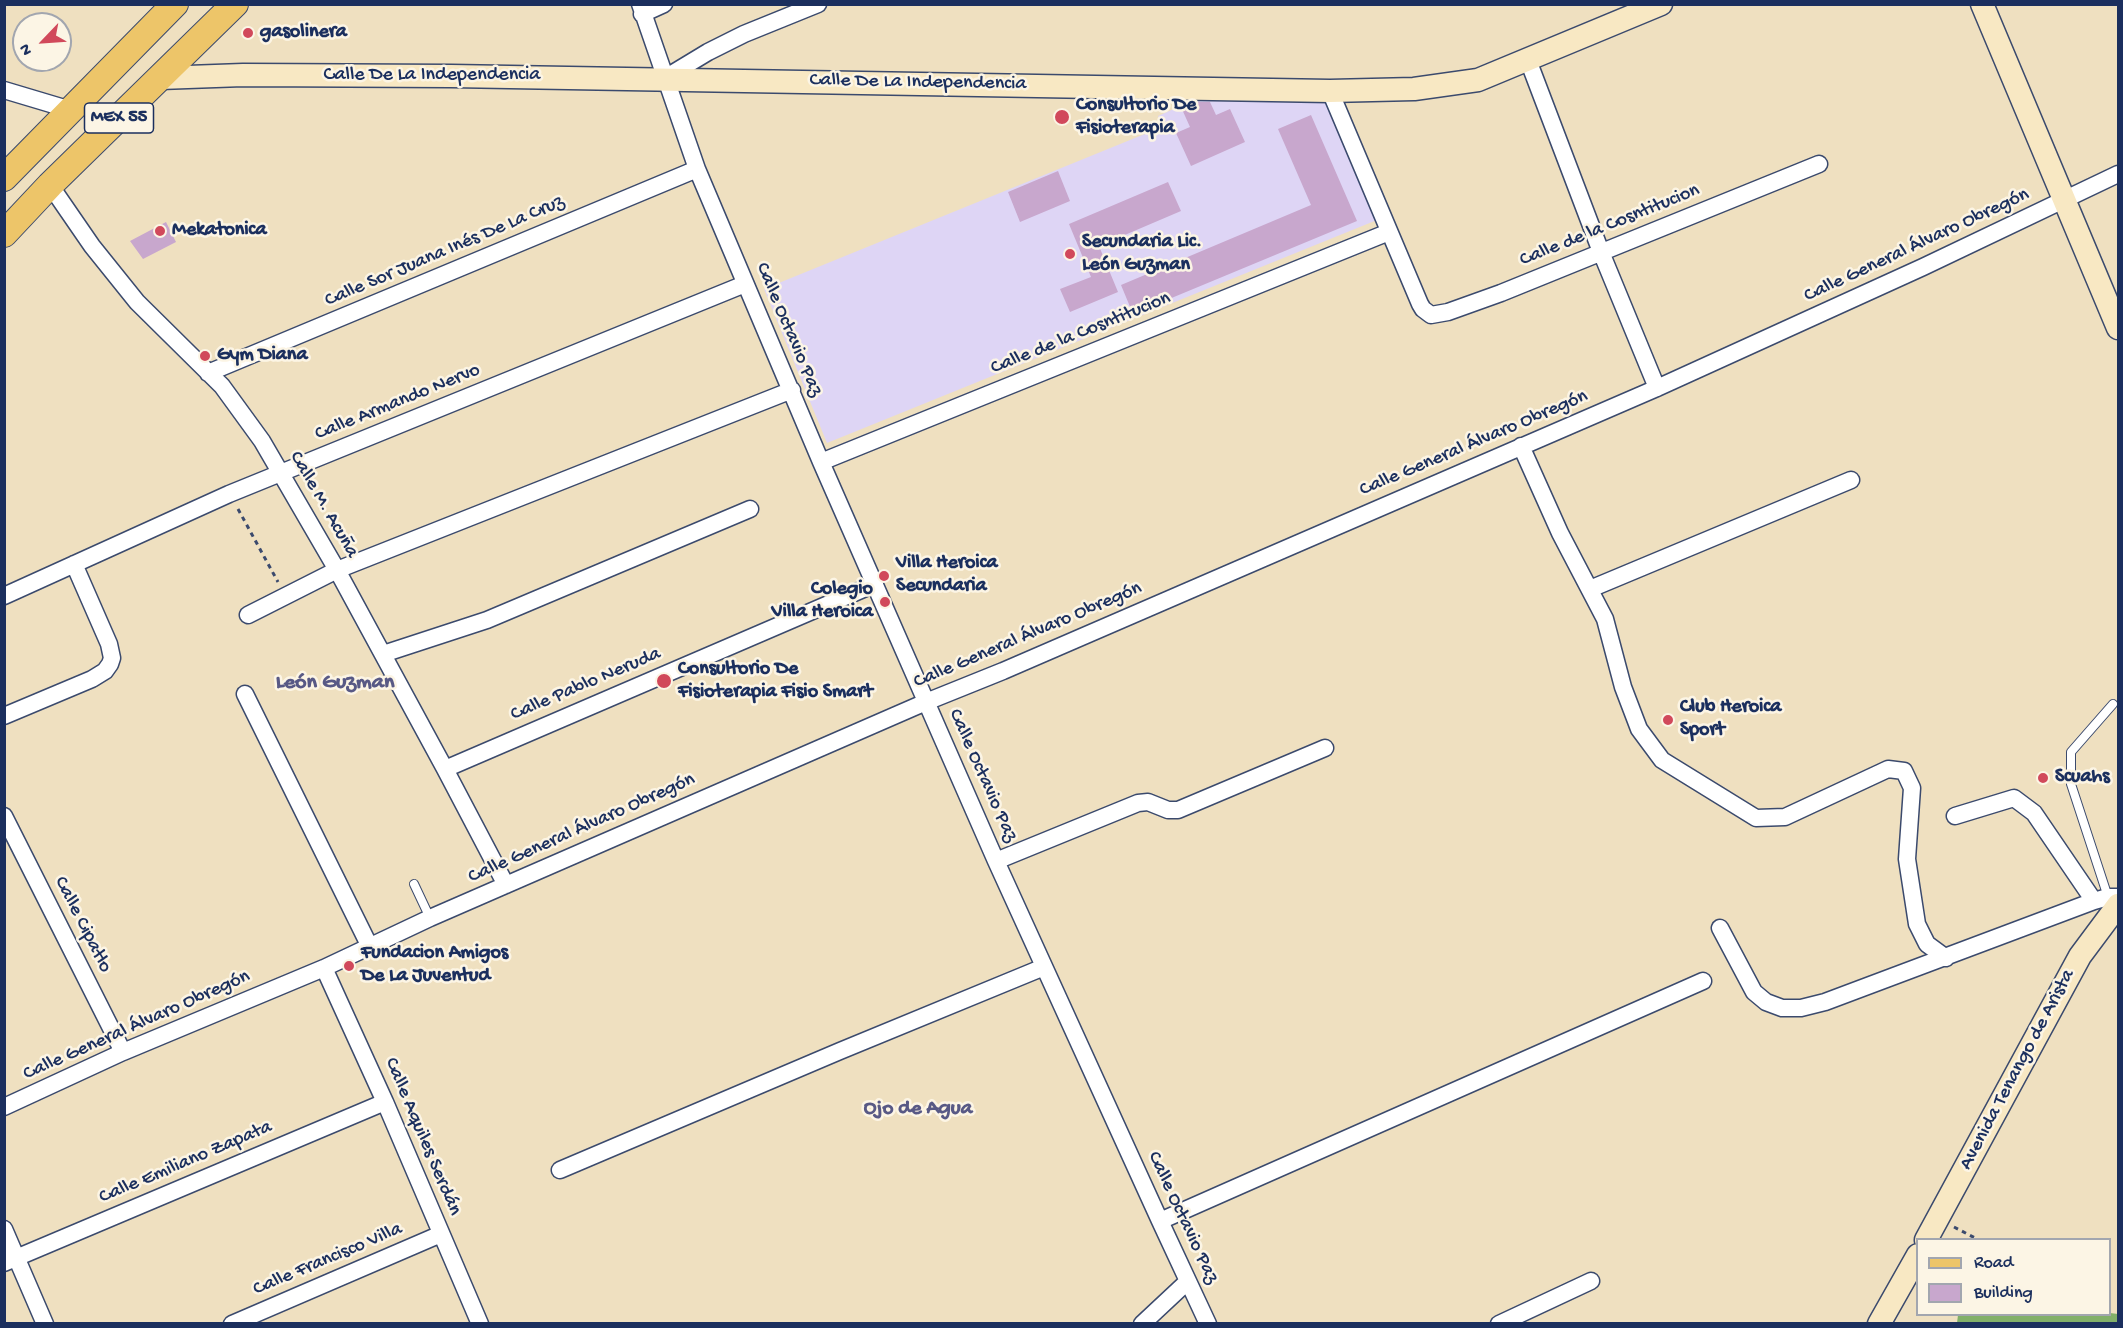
<!DOCTYPE html>
<html>
<head>
<meta charset="utf-8">
<style>
  body { margin:0 }
  #map { position:relative; width:2123px; height:1328px; overflow:hidden; background:#efe0c0; font-family:"Gochi Hand",sans-serif }
  canvas { display:block }
  .frame { position:absolute; inset:0; border:6px solid #1b2f5e; pointer-events:none }
  .legend { position:absolute; left:1916px; top:1238px; width:195px; height:78px; box-sizing:border-box; background:#fcf5e5; border:2px solid #a2a6af; margin:0; padding:8px 10px; list-style:none; font-size:18px; color:#1b2f5e }
  .legend li { display:flex; align-items:center; gap:12px; height:30px }
  .legend b { width:30px; border:2px solid #a2a6af }
  .north { position:absolute; left:12px; top:12px; width:60px; height:60px; box-sizing:border-box; background:#fcf5e5; border:2px solid #a2a6af; border-radius:50%; rotate:245deg; font-size:16px; font-weight:700; line-height:24px; text-align:center; color:#1b2f5e }
  .north::after { content:''; display:block; margin:auto; width:21px; height:27px; background:#d1495b; clip-path:polygon(50% 0,100% 100%,50% 72%,0 100%) }
</style>
</head>
<body>
<div id="map">
<canvas width="2123" height="1328"></canvas>
<div class="frame"></div>
<ul class="legend">
<li><b style="height:8px;background:#edc569"></b>Road</li>
<li><b style="height:16px;background:#c8a7cd"></b>Building</li>
</ul>
<div class="north">N</div>
</div>
<script>
const c = document.querySelector('canvas').getContext('2d');
c.lineJoin = 'round';
function fillPath(path, color) { c.fillStyle = color; c.fill(path, 'evenodd'); }
const poly = rows => new Path2D(rows.map(r => 'M' + r).join(''));
function strokePath(path, color, width, dash) { c.strokeStyle = color; c.lineWidth = width; c.lineCap = dash ? 'butt' : 'round'; c.setLineDash(dash || []); c.stroke(path); }
function write(font, color, halo, rows, align = 'center') {
  c.font = font + ' "Gochi Hand",sans-serif'; c.lineWidth = 5; c.setLineDash([]); c.textBaseline = 'middle'; c.strokeStyle = halo; c.fillStyle = color; for (const [text, x, y, turn = 0] of rows) {
    c.save(); c.translate(x, y); c.rotate((+turn || 0) * Math.PI / 180); c.textAlign = isNaN(turn) ? turn : align; if (halo) c.strokeText(text, 0, 0); c.fillText(text, 0, 0); c.restore();
  }
}
fillPath(poly([
  [1207,94,1326,101,1377,220,827,443,764,289,1162,127,1158,116]
]), '#ded5f5');
fillPath(poly([
  [2110,1313,2118,1314,2118,1323,1957,1323,1958,1315,2110,1314]
]), '#82b069');
fillPath(poly([
  [1192,102,1210,102,1216,115,1230,109,1245,142,1191,166,1176,133,1190,127,1181,107],
  [1311,115,1357,221,1133,314,1121,285,1311,205,1278,129],
  [1058,171,1070,201,1020,222,1008,192],
  [1168,182,1181,211,1099,246,1118,292,1070,312,1060,289,1091,277,1069,224],
  [166,222,176,242,143,259,130,241]
]), '#c8a7cd');
const lane = poly([
  [414,884,430,918],
  [2108,897,2071,784,2071,752,2113,704]
]);
const street = poly([
  [640,4,697,169,821,462,996,861,1160,1221,1208,1324],
  [642,14,664,4],
  [1528,60,1601,252,1657,388],
  [665,78,708,52,744,34,818,4],
  [4,90,71,110],
  [1330,91,1420,304,1423,309,1431,315,1448,312,1501,293,1819,164],
  [50,185,92,246,137,302,222,386,262,441,337,570,445,769,506,885],
  [208,373,697,169],
  [1521,446,1560,533,1605,619,1623,687,1639,729,1662,760,1756,818,1785,817,1888,769,1904,771,1912,788,1907,859,1917,924,1927,944,1946,958],
  [821,462,1389,232],
  [1590,589,1851,480],
  [4,596,229,494,745,284],
  [248,615,337,570,792,390],
  [383,654,487,620,750,509],
  [245,694,370,947],
  [4,716,92,679,105,671,110,664,112,658,109,644,74,564],
  [445,769,875,584],
  [4,816,123,1052],
  [1955,816,2014,798,2034,813,2094,901],
  [996,861,1138,803,1148,802,1168,810,1178,810,1325,748],
  [1720,928,1754,992,1766,1002,1782,1008,1801,1008,1825,1002,2094,901,2108,897,2118,897],
  [324,968,385,1102,480,1324],
  [4,1107,123,1052,324,968,430,918,926,702,1003,671,1657,388,1923,267,2118,174],
  [560,1170,840,1051,1044,967],
  [1160,1221,1703,981],
  [4,1229,45,1324],
  [4,1263,385,1102],
  [232,1324,441,1234],
  [1142,1324,1188,1281],
  [1499,1324,1591,1281]
]);
const secondary = poly([
  [1982,4,2118,328],
  [160,78,243,75,451,76,1330,91,1414,89,1478,80,1661,4],
  [1926,1240,2080,956,2118,905],
  [1879,1324,1918,1255]
]);
const primary = poly([
  [4,178,175,4],
  [4,234,50,185,235,4]
]);
strokePath(lane, '#3b4a6d', 10);
strokePath(street, '#3b4a6d', 19);
strokePath(secondary, '#3b4a6d', 25);
strokePath(primary, '#3b4a6d', 28);
strokePath(poly([
  [238,509,278,582],
  [1954,1227,1979,1240]
]), '#3b4a6d', 3, [4.5, 4.5]);
strokePath(lane, '#fff', 8);
strokePath(street, '#fff', 16);
strokePath(secondary, '#f8e8c3', 22);
strokePath(primary, '#edc569', 26);
for (const [x, y, r, color] of [
  [248,33,6,"#d1495b"],
  [1062,117,8,"#d1495b"],
  [160,231,6,"#d1495b"],
  [1070,254,6,"#d1495b"],
  [205,356,6,"#d1495b"],
  [884,576,6,"#d1495b"],
  [885,602,6,"#d1495b"],
  [664,681,8,"#d1495b"],
  [1668,720,6,"#d1495b"],
  [2043,778,6,"#d1495b"],
  [349,966,6,"#d1495b"]
]) { const dot = new Path2D(); dot.arc(x, y, r, 0, 2 * Math.PI); c.fillStyle = color; c.fill(dot); strokePath(dot, '#fcf5e5', 2); }
for (const [x, y, w] of [
  [119,118,69]
]) { const box = new Path2D(); box.roundRect(x - w / 2, y - 15, w, 30, 4.5); c.fillStyle = '#fcf5e5'; c.fill(box); strokePath(box, '#1b2f5e', 1.5); }
write('bold 18px', '#1b2f5e', null, [
  ["MEX 55",119,118]
]);
write('bold 20px', '#1b2f5e', '#fcf5e5', [
  ["gasolinera",260,33],
  ["Consultorio De",1076,106],
  ["Fisioterapia",1076,129],
  ["Mekatonica",172,231],
  ["Secundaria Lic.",1082,243],
  ["León Guzman",1082,266],
  ["Gym Diana",217,356],
  ["Villa Heroica",896,564],
  ["Secundaria",896,587],
  ["Colegio",873,590,"right"],
  ["Villa Heroica",873,613,"right"],
  ["Consultorio De",678,670],
  ["Fisioterapia Fisio Smart",678,693],
  ["Club Heroica",1680,708],
  ["Sport",1680,731],
  ["Scuahs",2055,778],
  ["Fundacion Amigos",361,954],
  ["De La Juventud",361,977]
], 'left');
write('20px', '#1b2f5e', '#fcf5e5', [
  ["Calle De La Independencia",432,76],
  ["Calle De La Independencia",918,83,1],
  ["Calle de la Cosntitucion",1610,226,-22],
  ["Calle General Álvaro Obregón",1917,246,-25],
  ["Calle Sor Juana Inés De La Cruz",445,252,-23],
  ["Calle Octavio Paz",788,330,67],
  ["Calle de la Cosntitucion",1081,334,-22],
  ["Calle Armando Nervo",398,403,-22],
  ["Calle General Álvaro Obregón",1474,444,-23],
  ["Calle M. Acuña",323,505,60],
  ["Calle General Álvaro Obregón",1028,636,-23],
  ["Calle Pablo Neruda",586,685,-23],
  ["Calle Octavio Paz",982,776,66],
  ["Calle General Álvaro Obregón",582,829,-24],
  ["Calle Cipatlo",82,925,63],
  ["Calle General Álvaro Obregón",137,1026,-24],
  ["Avenida Tenango de Arista",2018,1070,-62],
  ["Calle Aquiles Serdán",422,1137,67],
  ["Calle Emiliano Zapata",186,1163,-23],
  ["Calle Octavio Paz",1182,1218,65],
  ["Calle Francisco Villa",328,1260,-23]
]);
write('bold 21px', '#585985', '#fcf5e5', [
  ["Ojo de Agua",918,1110]
]);
write('bold 22px', '#585985', '#fcf5e5', [
  ["León Guzman",335,684]
]);
</script>
</body>
</html>
